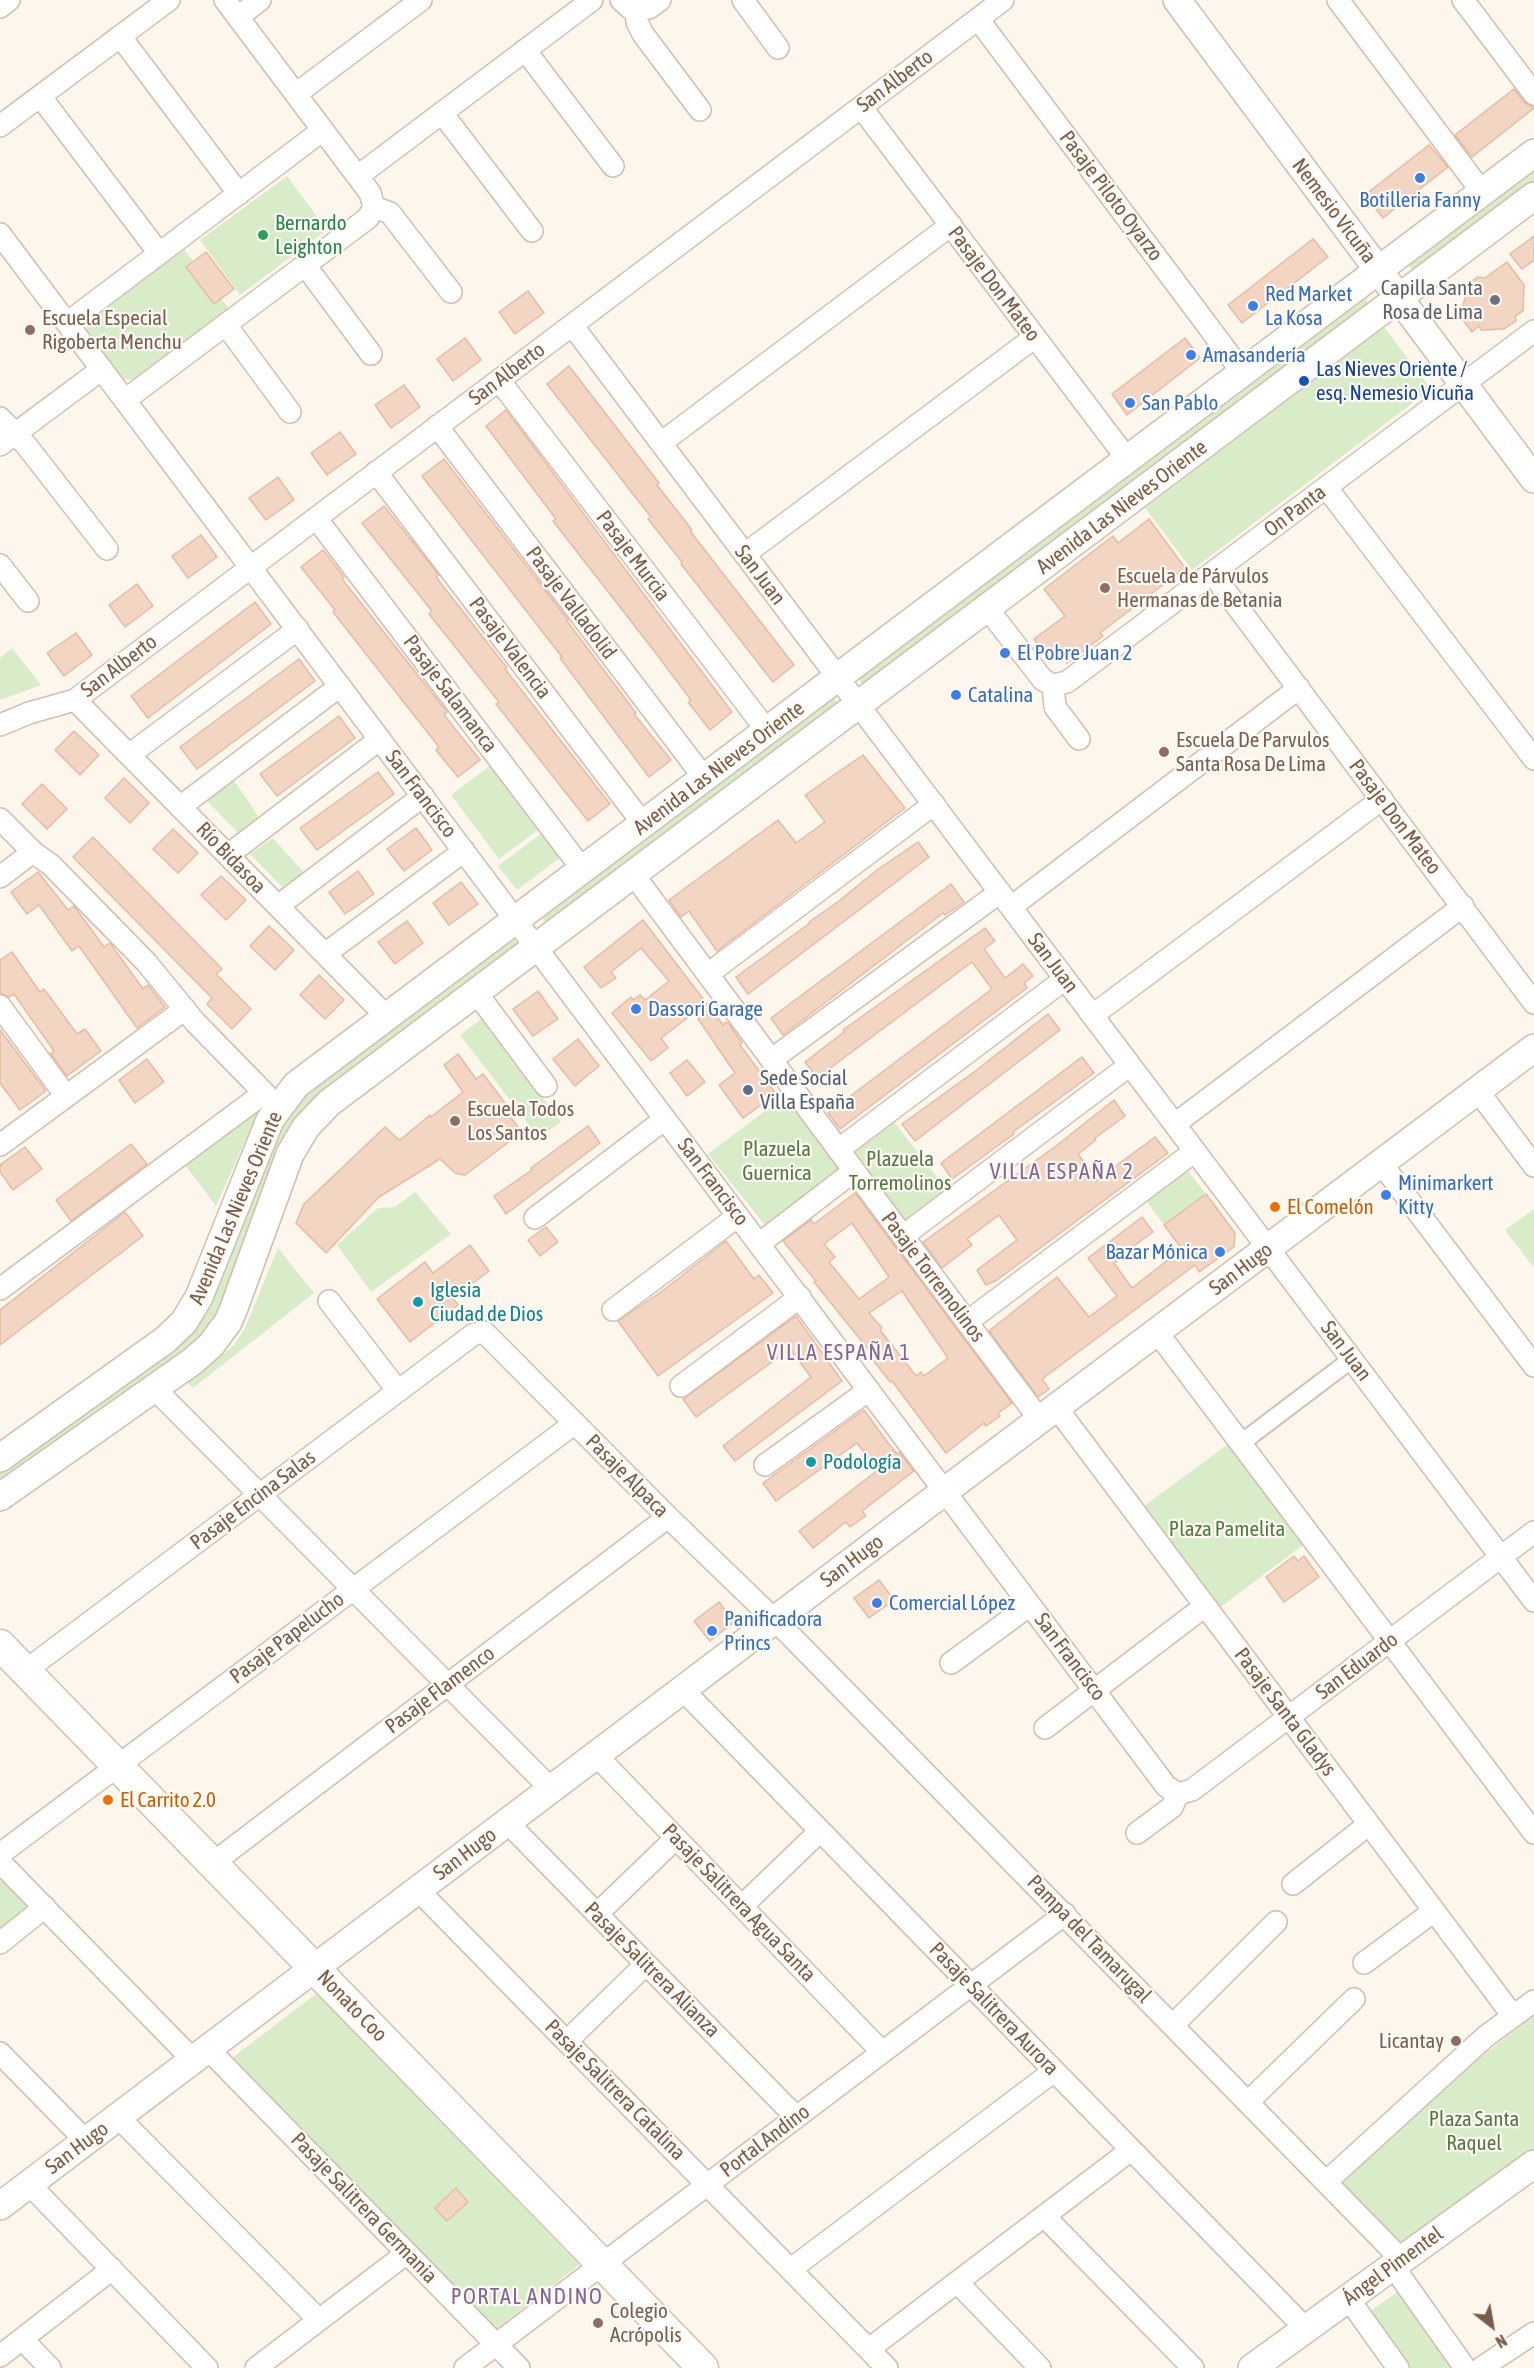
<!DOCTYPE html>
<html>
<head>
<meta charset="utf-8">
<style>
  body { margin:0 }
  #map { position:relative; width:1534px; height:2368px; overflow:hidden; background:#fdf6ec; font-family:"Asap Condensed",sans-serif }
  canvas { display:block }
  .north { position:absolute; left:1462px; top:2296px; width:60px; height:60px; -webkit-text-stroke:4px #fffaf3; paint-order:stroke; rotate:149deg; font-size:16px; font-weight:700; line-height:24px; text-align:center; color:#7a5c4d }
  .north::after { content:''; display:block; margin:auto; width:21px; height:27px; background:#7a5c4d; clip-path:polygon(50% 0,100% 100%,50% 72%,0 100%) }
</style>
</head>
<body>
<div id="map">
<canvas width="1534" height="2368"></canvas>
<div class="north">N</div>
</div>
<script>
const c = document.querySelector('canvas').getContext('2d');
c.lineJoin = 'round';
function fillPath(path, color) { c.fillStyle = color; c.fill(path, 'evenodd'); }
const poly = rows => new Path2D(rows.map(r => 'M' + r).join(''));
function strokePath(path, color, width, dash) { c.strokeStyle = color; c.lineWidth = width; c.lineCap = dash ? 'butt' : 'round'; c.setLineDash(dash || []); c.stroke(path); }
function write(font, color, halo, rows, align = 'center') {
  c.font = font + ' "Asap Condensed",sans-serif'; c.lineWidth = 4.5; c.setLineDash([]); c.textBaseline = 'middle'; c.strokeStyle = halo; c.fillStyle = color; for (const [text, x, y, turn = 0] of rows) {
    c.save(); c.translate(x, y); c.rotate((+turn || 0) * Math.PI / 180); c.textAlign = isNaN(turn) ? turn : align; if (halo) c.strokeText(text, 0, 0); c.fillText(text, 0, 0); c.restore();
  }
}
fillPath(poly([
  [1534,163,1534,181,1414,272,1405,261],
  [287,176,327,230,240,295,200,240],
  [183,248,193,261,186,267,221,298,230,310,139,380,122,379,86,332,89,316],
  [1361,294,1367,297,1367,304,864,687,856,676],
  [1384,327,1431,389,1192,570,1145,508],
  [12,648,41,685,0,700,0,658],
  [831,695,840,705,548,925,540,915],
  [494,763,542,827,499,859,451,795],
  [233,779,261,820,241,836,205,799],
  [546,830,565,854,517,890,498,866],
  [273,838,306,875,286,891,250,854],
  [512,937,519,946,319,1101,210,1334,0,1486,0,1468,188,1336,201,1321,283,1114],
  [488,1014,527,1077,561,1122,539,1138,460,1035],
  [786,1095,839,1163,840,1173,768,1229,708,1154],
  [262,1103,216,1206,183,1162],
  [892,1119,947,1190,906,1221,851,1149],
  [1185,1167,1206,1194,1164,1225,1144,1198],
  [415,1192,451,1234,371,1292,337,1245,378,1208,395,1207],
  [1534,1209,1534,1268,1505,1230],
  [278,1248,314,1293,193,1388,188,1383,234,1345,245,1328],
  [1231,1442,1307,1542,1218,1609,1140,1509],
  [0,1874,33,1908,0,1934],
  [317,1993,579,2265,495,2330,228,2061],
  [1534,2016,1534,2152,1399,2250,1337,2182,1466,2068],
  [1403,2288,1457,2368,1409,2368,1369,2312]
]), '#d8ecc9');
const building = poly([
  [1514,89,1524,102,1534,108,1472,157,1455,135,1514,89],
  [1429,145,1448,167,1383,218,1365,195,1429,145],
  [1534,236,1534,260,1522,269,1510,254,1534,236],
  [1313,239,1328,257,1242,323,1228,305,1313,239],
  [206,252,234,289,214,304,186,267,206,252],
  [1507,262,1524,285,1523,311,1515,316,1516,321,1504,329,1481,330,1479,326,1472,332,1460,316,1467,310,1463,306,1469,283,1478,277,1485,278,1507,262],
  [528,291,544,313,515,334,499,312,528,291],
  [465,338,481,360,453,381,437,359,465,338],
  [1185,338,1200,358,1127,415,1112,394,1185,338],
  [569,366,659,483,657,485,692,530,690,531,794,665,773,682,681,564,682,562,648,519,651,517,547,384,569,366],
  [404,385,420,407,391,428,375,405,404,385],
  [506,410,732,712,710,730,688,702,691,700,655,652,553,521,556,519,486,426,506,410],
  [340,432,356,454,327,475,311,453,340,432],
  [444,459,568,620,567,621,636,713,634,714,671,760,649,777,560,658,562,657,422,476,444,459],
  [278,477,294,500,266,520,249,498,278,477],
  [384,506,439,575,436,577,507,668,505,669,610,804,588,821,496,704,499,702,429,614,432,611,362,523,384,506],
  [1149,519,1185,568,1100,633,1103,636,1067,663,1058,651,1048,658,1034,639,1065,616,1044,589,1113,536,1118,543,1149,519],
  [201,535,217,557,188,578,172,556,201,535],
  [323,550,344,577,342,579,447,712,444,715,480,760,458,777,436,750,439,747,333,612,335,610,301,567,323,550],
  [137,584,153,606,125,627,109,605,137,584],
  [255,602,271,624,148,718,131,696,255,602],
  [76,633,92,655,64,676,47,653,76,633],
  [299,659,315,681,197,769,180,747,299,659],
  [339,716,355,738,277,796,260,774,339,716],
  [74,731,99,755,80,775,55,750,74,731],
  [863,755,905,808,717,951,689,911,681,917,669,900,778,820,796,843,825,822,805,795,863,755],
  [378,772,394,794,317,850,300,828,378,772],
  [124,778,149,803,130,823,105,798,124,778],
  [42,784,67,809,47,829,22,804,42,784],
  [416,828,432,850,404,871,387,849,416,828],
  [173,829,198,853,178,873,153,849,173,829],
  [93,837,222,969,216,974,251,1009,232,1029,207,1004,212,998,73,857,93,837],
  [918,842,929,857,748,994,736,977,810,923,809,922,839,901,877,870,918,842],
  [358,871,374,894,345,914,329,892,358,871],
  [38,872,68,910,74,906,104,947,110,943,143,989,148,985,165,1007,137,1028,79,946,72,951,39,905,27,914,11,892,38,872],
  [221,876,246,900,226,920,201,895,221,876],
  [461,882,478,904,449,925,433,903,461,882],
  [951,884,964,902,945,915,943,913,783,1035,771,1018,951,884],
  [643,920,723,1025,726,1022,729,1024,742,1043,740,1045,776,1094,743,1118,719,1085,735,1073,694,1013,661,1038,668,1048,651,1061,612,1013,631,997,633,1000,640,995,645,1000,669,981,641,948,611,972,616,978,601,988,584,967,643,920],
  [407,921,423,943,395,964,378,942,407,921],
  [269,926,294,950,275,970,250,946,269,926],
  [985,928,995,941,984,949,1005,978,1023,964,1033,976,1024,983,1027,988,840,1129,828,1113,992,989,972,962,817,1078,805,1062,844,1032,843,1030,985,928],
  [12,952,40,992,44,989,77,1034,85,1029,101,1051,67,1076,51,1054,54,1051,14,994,9,997,0,993,0,960,12,952],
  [319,975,344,1000,325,1019,300,995,319,975],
  [538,991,558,1019,533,1036,513,1009,538,991],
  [1048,1014,1060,1030,915,1141,902,1124,974,1072,1048,1014],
  [0,1030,46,1091,20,1110,0,1083,0,1030],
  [578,1039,599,1066,575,1086,553,1059,578,1039],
  [458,1054,476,1079,483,1074,508,1107,505,1110,522,1132,465,1175,455,1173,440,1159,379,1197,326,1253,296,1223,304,1204,385,1127,398,1139,400,1140,430,1115,431,1117,463,1092,444,1065,458,1054],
  [1082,1057,1094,1073,1013,1132,1014,1134,952,1179,941,1163,1082,1057],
  [147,1059,164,1082,135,1103,119,1080,147,1059],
  [687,1060,705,1082,687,1096,670,1073,687,1060],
  [1114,1100,1125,1116,1095,1138,1096,1140,1078,1154,1097,1180,1155,1137,1168,1153,997,1280,986,1285,977,1270,1017,1240,999,1215,967,1239,972,1245,942,1268,923,1242,1056,1146,1114,1100],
  [588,1126,600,1143,506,1214,494,1196,532,1170,531,1168,588,1126],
  [131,1144,147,1164,71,1221,56,1200,131,1144],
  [25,1147,42,1169,13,1190,0,1172,0,1165,25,1147],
  [855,1193,1012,1403,998,1413,1000,1416,986,1426,984,1423,946,1453,892,1381,890,1382,870,1356,872,1354,814,1282,816,1281,783,1241,811,1220,814,1224,855,1193],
  [852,1223,889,1277,859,1299,829,1262,835,1257,824,1244,852,1223],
  [902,1291,948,1358,924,1376,921,1372,916,1376,880,1330,882,1328,869,1313,902,1291],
  [1206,1194,1235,1233,1234,1247,1199,1272,1195,1265,1042,1379,1049,1389,1038,1397,989,1331,1057,1277,1089,1317,1117,1296,1088,1258,1142,1217,1153,1232,1119,1257,1120,1259,1114,1263,1132,1288,1182,1249,1164,1225,1206,1194],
  [125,1212,143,1236,0,1345,0,1310,125,1212],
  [546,1227,558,1242,540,1256,528,1240,546,1227],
  [726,1241,754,1279,759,1275,773,1293,658,1376,618,1321,661,1292,726,1241],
  [470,1245,489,1271,453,1298,458,1305,410,1342,377,1299,425,1262,433,1273,470,1245],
  [796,1316,842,1381,735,1461,723,1446,811,1377,790,1349,696,1417,683,1399,796,1316],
  [864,1410,888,1443,897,1454,899,1452,914,1471,862,1511,866,1516,850,1527,846,1522,813,1548,799,1531,878,1470,857,1443,776,1501,763,1483,864,1410],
  [1294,1556,1298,1561,1304,1556,1319,1577,1284,1602,1266,1577,1294,1556],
  [879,1580,894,1600,869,1618,854,1598,879,1580],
  [719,1602,734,1622,710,1641,694,1621,719,1602],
  [456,2188,468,2202,447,2221,435,2208,456,2188]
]);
fillPath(building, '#f3d5c3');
strokePath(building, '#e6bba3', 1.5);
const pedestrian = poly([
  [1241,1443,1352,1359]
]);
const minor = poly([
  [225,0,370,193,374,207],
  [621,0,630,8,636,9,649,8,660,0],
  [743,0,778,48],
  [1338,0,1482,192],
  [1463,0,1534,94],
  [0,7,9,0],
  [636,9,637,22,643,34,700,110],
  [238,17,260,0],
  [978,19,1243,373],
  [120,36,239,194],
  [525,50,613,166],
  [296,94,421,0],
  [40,96,159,253],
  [861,107,1128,460],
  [442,113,532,231],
  [0,126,169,0],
  [358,176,592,0],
  [374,207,390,213,451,292],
  [0,234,1166,1786,1178,1794],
  [305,265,371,354],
  [67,323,323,130],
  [226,325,290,412],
  [572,325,1534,1601],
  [499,380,768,732],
  [125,400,368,218,374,207],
  [0,418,26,445,107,549],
  [437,426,705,779],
  [661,443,951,225],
  [0,445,102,369],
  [376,472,644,825],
  [1326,487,1534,759],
  [316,518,583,870],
  [745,554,1035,337],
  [0,565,28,601],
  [1212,573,1534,1003],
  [987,608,1043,680,1053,685,1067,682,1534,331],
  [1053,685,1055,707,1079,739],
  [75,700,387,1017],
  [0,725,29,713,75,700,1003,0],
  [129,755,298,629],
  [180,807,340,686],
  [0,819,33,852,51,865,146,962,195,1022,278,1107],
  [228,855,380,739],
  [633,874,1040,1420],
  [0,877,33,852],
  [278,906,423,796],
  [1011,907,1299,688],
  [325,954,464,851],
  [708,974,934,804],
  [476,992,546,1086],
  [0,1006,66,1096],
  [1093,1015,1382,799],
  [771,1060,1000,892],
  [1478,1091,1534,1166],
  [1175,1124,1463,906],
  [0,1145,185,1009],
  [838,1150,1065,979],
  [1381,1163,1534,1366],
  [535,1218,665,1119],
  [903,1236,1130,1065],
  [759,1244,854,1171],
  [0,1289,264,1093],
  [329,1301,398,1391],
  [613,1310,738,1216],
  [967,1322,1195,1151],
  [1157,1332,1534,1833],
  [681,1386,800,1297],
  [154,1388,551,1789],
  [1056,1407,1513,2016],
  [765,1465,869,1390],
  [951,1663,1030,1605],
  [25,1671,474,1334,484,1332,668,1517,788,1633,1402,2260],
  [683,1690,1306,2329],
  [1045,1728,1205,1606],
  [596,1755,882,2052],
  [1178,1794,1192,1790,1534,1532],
  [507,1822,796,2117],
  [1137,1833,1172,1807,1178,1794],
  [0,1854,575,1423],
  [0,1862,193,2060],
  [213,1863,668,1517],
  [1293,1884,1369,1824],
  [418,1890,887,2368],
  [742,1906,820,1831],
  [597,1914,676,1838],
  [0,1943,45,1907],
  [1364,1963,1434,1911],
  [1173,2025,1276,1922],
  [567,2041,646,1964],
  [208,2049,519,2368],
  [0,2053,86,2141],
  [1248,2102,1354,1999],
  [118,2117,319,2320],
  [1326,2182,1485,2037,1534,2001],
  [29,2184,207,2368],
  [1044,2216,1193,2368],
  [1393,2266,1465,2368],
  [791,2269,1054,2071],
  [957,2282,1040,2368],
  [1348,2298,1398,2368],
  [22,2339,50,2368],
  [869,2349,1131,2150],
  [0,2356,112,2269],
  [256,2368,407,2253],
  [465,2368,1065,1914],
  [1481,2368,1534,2333]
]);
const tertiary = poly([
  [1177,0,1534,479],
  [0,1458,165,1340,184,1322,199,1297,270,1120,296,1085,1534,153],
  [0,1497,193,1361,211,1345,228,1322,234,1308,290,1154,306,1127,329,1103,1534,196],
  [0,2206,945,1491,1534,1048],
  [1252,2368,1534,2164]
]);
const secondary = poly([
  [0,1645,703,2368]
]);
strokePath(pedestrian, '#d1beb0', 20);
strokePath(minor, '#d1beb0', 24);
strokePath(tertiary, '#d1beb0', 30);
strokePath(secondary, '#d6c0b0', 33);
strokePath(pedestrian, '#fff', 16);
strokePath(minor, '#fff', 21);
strokePath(tertiary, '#fff', 27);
strokePath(secondary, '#fff', 30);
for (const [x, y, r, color] of [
  [1420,178,6,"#3f7fe0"],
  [263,235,6,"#2e9e5b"],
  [1495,300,6,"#6b7280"],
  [1253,306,6,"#3f7fe0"],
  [30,330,6,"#8d6e63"],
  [1191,355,6,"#3f7fe0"],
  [1304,381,6,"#1a4fb4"],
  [1130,403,6,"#3f7fe0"],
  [1105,588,6,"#8d6e63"],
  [1005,653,6,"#3f7fe0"],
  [956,695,6,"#3f7fe0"],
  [1164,752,6,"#8d6e63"],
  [636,1009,6,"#3f7fe0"],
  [748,1090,6,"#5c6f8a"],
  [455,1121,6,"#8d6e63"],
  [1386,1195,6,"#3f7fe0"],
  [1275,1207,6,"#e8710a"],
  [1220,1252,6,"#3f7fe0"],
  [418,1302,6,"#0f9aa8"],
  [811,1462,6,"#0f9aa8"],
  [877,1603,6,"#3f7fe0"],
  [712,1631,6,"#3f7fe0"],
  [108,1800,6,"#e8710a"],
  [1456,2041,6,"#8d6e63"],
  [598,2323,6,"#8d6e63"]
]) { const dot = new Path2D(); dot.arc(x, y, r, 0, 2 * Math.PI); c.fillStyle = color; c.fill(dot); strokePath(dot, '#fffaf3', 2); }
write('21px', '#7a5c4d', '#fffaf3', [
  ["San Alberto",895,81,-37],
  ["Pasaje Piloto Oyarzo",1111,196,53],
  ["Nemesio Vicuña",1334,211,53],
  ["Pasaje Don Mateo",994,284,53],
  ["San Alberto",507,374,-37],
  ["Avenida Las Nieves Oriente",1122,507,-37],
  ["On Panta",1295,511,-37],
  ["Pasaje Murcia",633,556,53],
  ["San Juan",760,575,53],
  ["Pasaje Valladolid",571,603,53],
  ["Pasaje Valencia",510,648,53],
  ["San Alberto",119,666,-37],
  ["Pasaje Salamanca",450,694,53],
  ["Avenida Las Nieves Oriente",719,768,-37],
  ["San Francisco",421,794,53],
  ["Pasaje Don Mateo",1395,817,53],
  ["Río Bidasoa",231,858,46],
  ["San Juan",1053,963,53],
  ["San Francisco",713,1182,53],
  ["Avenida Las Nieves Oriente",236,1208,-67],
  ["San Hugo",1241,1269,-37],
  ["Pasaje Torremolinos",933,1277,53],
  ["San Juan",1346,1351,53],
  ["Pasaje Alpaca",627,1476,45],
  ["Pasaje Encina Salas",253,1500,-37],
  ["San Hugo",852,1561,-37],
  ["Pasaje Papelucho",287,1638,-37],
  ["San Francisco",1070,1657,53],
  ["San Eduardo",1357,1666,-37],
  ["Pasaje Flamenco",440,1690,-37],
  ["Pasaje Santa Gladys",1285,1712,53],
  ["San Hugo",465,1854,-37],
  ["Pasaje Salitrera Agua Santa",739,1903,46],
  ["Pampa del Tamarugal",1089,1939,46],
  ["Pasaje Salitrera Alianza",652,1970,45],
  ["Nonato Coo",352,2006,46],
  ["Pasaje Salitrera Aurora",994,2009,46],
  ["Pasaje Salitrera Catalina",615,2090,45],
  ["Portal Andino",765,2141,-37],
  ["San Hugo",77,2148,-37],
  ["Pasaje Salitrera Germania",364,2208,46],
  ["Ángel Pimentel",1393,2266,-36]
]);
write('21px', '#366cbe', '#fffaf3', [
  ["Botilleria Fanny",1420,200,"center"],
  ["Red Market",1265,294],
  ["La Kosa",1265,318],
  ["Amasandería",1203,355],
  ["San Pablo",1142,403],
  ["El Pobre Juan 2",1017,653],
  ["Catalina",968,695],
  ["Dassori Garage",648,1009],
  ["Minimarkert",1398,1183],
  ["Kitty",1398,1207],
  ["Bazar Mónica",1208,1252,"right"],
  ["Comercial López",889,1603],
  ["Panificadora",724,1619],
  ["Princs",724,1643]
], 'left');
write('21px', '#27864d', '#fffaf3', [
  ["Bernardo",275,223],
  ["Leighton",275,247]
], 'left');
write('21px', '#5b616d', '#fffaf3', [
  ["Capilla Santa",1483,288],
  ["Rosa de Lima",1483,312]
], 'right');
write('21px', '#785e54', '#fffaf3', [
  ["Escuela Especial",42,318],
  ["Rigoberta Menchu",42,342],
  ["Escuela de Párvulos",1117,576],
  ["Hermanas de Betania",1117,600],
  ["Escuela De Parvulos",1176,740],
  ["Santa Rosa De Lima",1176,764],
  ["Escuela Todos",467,1109],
  ["Los Santos",467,1133],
  ["Licantay",1444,2041,"right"],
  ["Colegio",610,2311],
  ["Acrópolis",610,2335]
], 'left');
write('21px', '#164399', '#fffaf3', [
  ["Las Nieves Oriente /",1316,369],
  ["esq. Nemesio Vicuña",1316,393]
], 'left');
write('21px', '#4e5e75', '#fffaf3', [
  ["Sede Social",760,1078],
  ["Villa España",760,1102]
], 'left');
write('21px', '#537a41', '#fffaf3', [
  ["Plazuela",777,1149],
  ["Guernica",777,1173],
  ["Plazuela",900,1159],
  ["Torremolinos",900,1183],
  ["Plaza Pamelita",1227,1529],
  ["Plaza Santa",1474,2119],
  ["Raquel",1474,2143]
]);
write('21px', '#c56008', '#fffaf3', [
  ["El Comelón",1287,1207],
  ["El Carrito 2.0",120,1800]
], 'left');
write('21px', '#0d838f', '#fffaf3', [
  ["Iglesia",430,1290],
  ["Ciudad de Dios",430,1314],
  ["Podología",823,1462]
], 'left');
c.letterSpacing = '1.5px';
write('22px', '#846695', '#fffaf3', [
  ["VILLA ESPAÑA 2",1062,1172],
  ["VILLA ESPAÑA 1",839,1353],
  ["PORTAL ANDINO",527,2297]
]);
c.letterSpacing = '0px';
</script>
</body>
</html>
